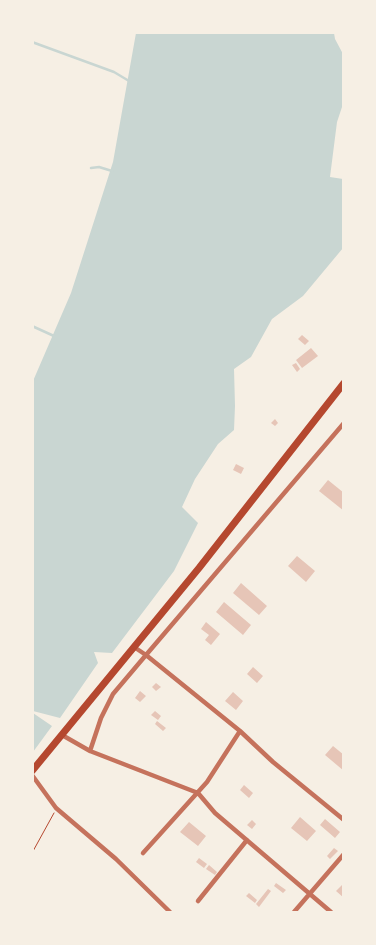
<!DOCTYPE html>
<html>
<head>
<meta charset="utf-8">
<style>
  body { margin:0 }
  #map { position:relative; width:376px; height:945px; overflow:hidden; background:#f6efe4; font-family:"Nunito Sans",sans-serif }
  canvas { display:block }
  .frame { position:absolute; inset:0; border:34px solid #f6efe4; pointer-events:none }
</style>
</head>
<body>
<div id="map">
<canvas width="376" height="945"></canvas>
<div class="frame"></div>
</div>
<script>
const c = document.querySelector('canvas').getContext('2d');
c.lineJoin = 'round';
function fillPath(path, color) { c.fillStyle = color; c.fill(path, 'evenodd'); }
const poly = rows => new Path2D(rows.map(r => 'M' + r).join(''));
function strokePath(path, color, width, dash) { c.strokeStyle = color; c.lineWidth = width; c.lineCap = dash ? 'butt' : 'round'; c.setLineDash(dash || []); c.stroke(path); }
fillPath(poly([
  [136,33,334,33,335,39,343,54,344,101,337,122,330,177,343,179,343,248,303,296,272,319,251,357,234,369,235,406,234,430,218,444,195,479,182,507,198,523,174,571,112,653,94,652,98,663,60,718,33,711,33,381,71,293,113,162],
  [33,713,52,726,33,752]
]), '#c9d6d2');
strokePath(poly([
  [32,42,114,72,129,81],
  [91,168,99,167,112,171],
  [32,326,54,336]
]), '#c9d6d2', 2.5);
fillPath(poly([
  [302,335,309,341,305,345,298,339],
  [311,348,318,356,302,368,296,360],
  [296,363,300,369,297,372,292,365],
  [275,419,278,423,275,426,271,423],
  [236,464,244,468,241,474,233,470],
  [328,480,344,493,344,511,319,491],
  [297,556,315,571,306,582,288,566],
  [241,583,267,606,259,615,233,593],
  [224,602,251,625,243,635,216,612],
  [206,622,220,634,211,645,205,640,209,635,201,629],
  [253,667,263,676,257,683,247,674],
  [156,683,161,687,156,691,152,687],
  [140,691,146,696,140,702,135,698],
  [233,692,243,701,236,710,225,701],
  [155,711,161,716,158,720,151,715],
  [157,721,166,728,163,731,155,724],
  [333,746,344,755,344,771,325,755],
  [244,785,253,793,249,798,240,790],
  [300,817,316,831,307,841,291,828],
  [325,819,340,832,335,838,320,825],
  [252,820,256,824,252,829,247,825],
  [189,822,206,836,198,846,180,832],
  [334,848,338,851,330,859,327,856],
  [199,858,207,864,204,868,196,862],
  [209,865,217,872,215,875,206,869],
  [276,883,286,890,283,893,274,886],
  [344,883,344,898,336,891],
  [268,889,271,891,259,907,256,904],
  [249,893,257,900,255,903,246,896]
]), '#e6c5b7');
strokePath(poly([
  [32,853,54,813]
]), '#b5482f', 1);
strokePath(poly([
  [344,423,146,655,240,731,273,762,344,820],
  [62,735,90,751,198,793,215,813,331,912],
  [90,751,101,718,113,694,146,655,134,647],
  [32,775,56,808,116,859,170,912],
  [143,853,207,782,240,731],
  [198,901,247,840],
  [294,912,344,854]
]), '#c5725c', 4.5);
strokePath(poly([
  [32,771,199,568,344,383]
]), '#b5482f', 7);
</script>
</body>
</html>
